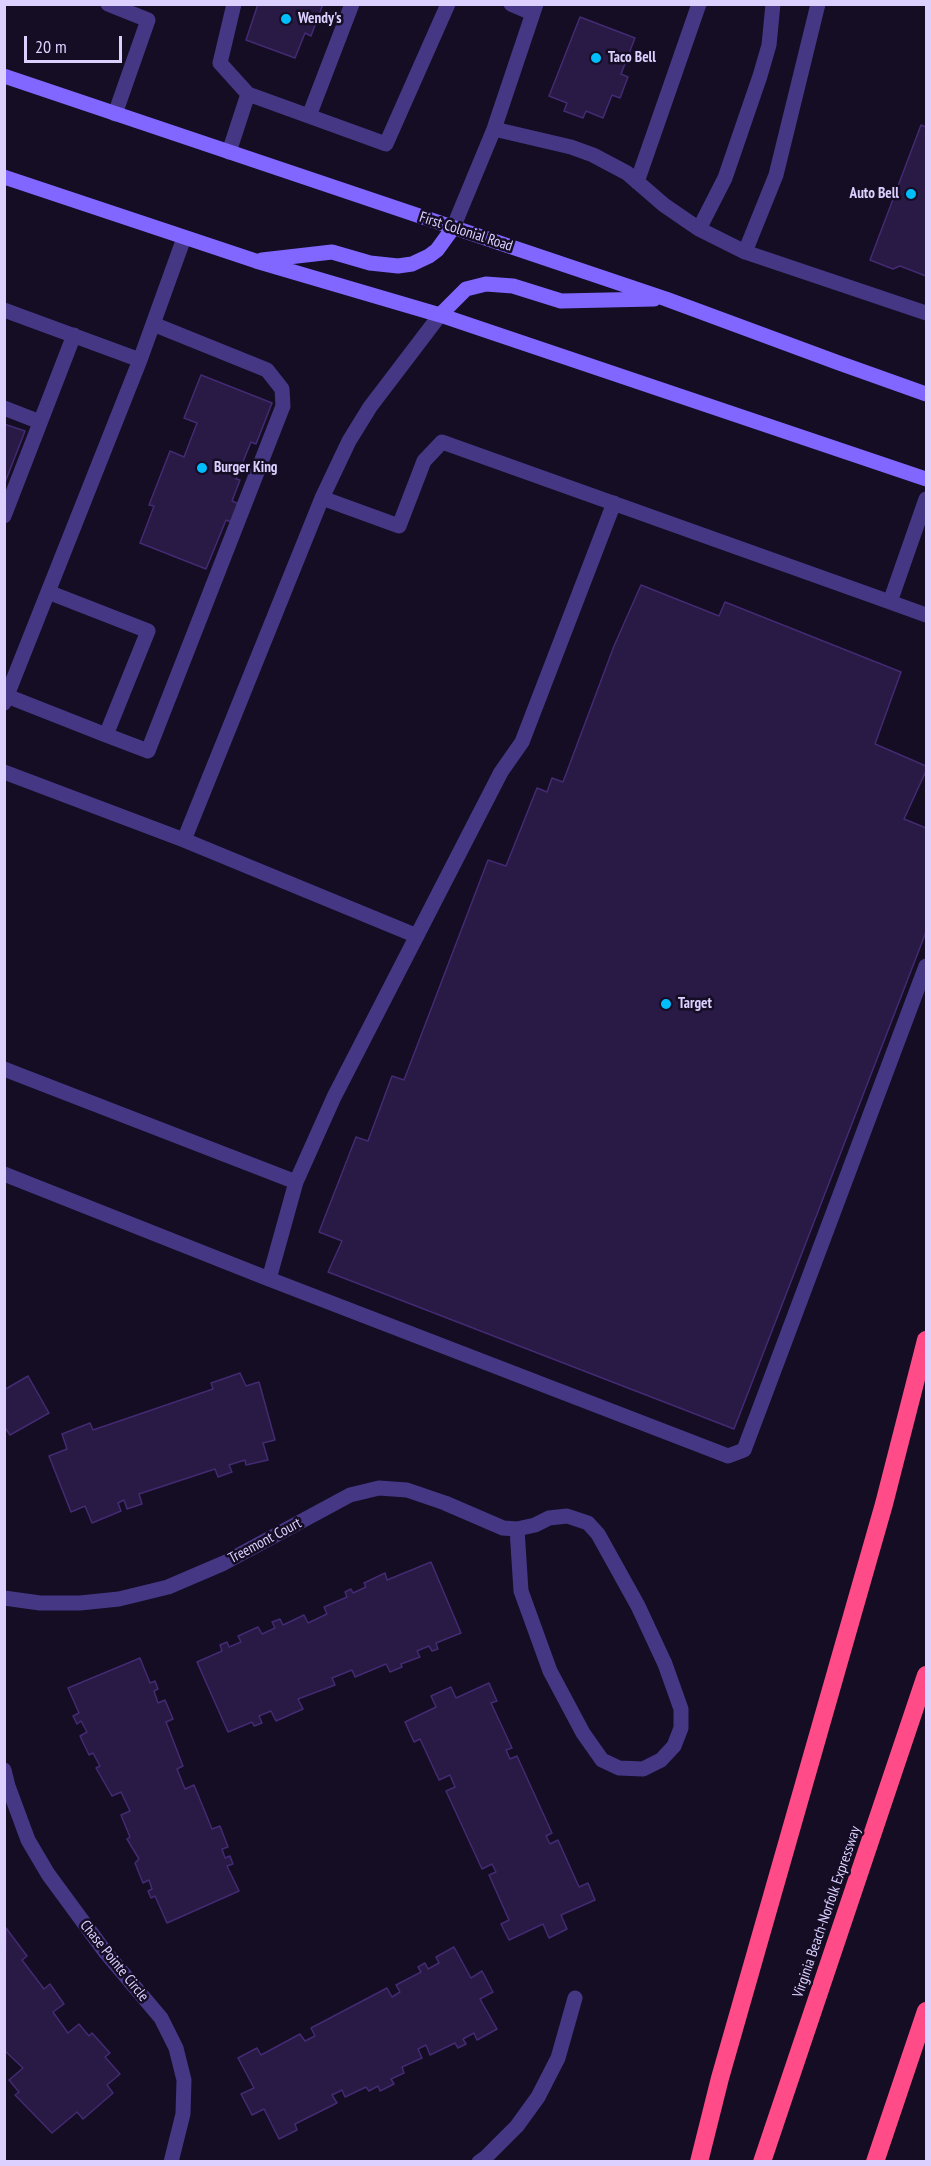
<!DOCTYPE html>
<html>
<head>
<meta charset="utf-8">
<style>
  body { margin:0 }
  #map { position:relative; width:931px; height:2166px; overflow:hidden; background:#140d24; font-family:"PT Sans Narrow",sans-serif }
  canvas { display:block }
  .frame { position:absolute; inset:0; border:6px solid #dcd0ff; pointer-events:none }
  .scale { position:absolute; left:24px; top:36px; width:98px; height:27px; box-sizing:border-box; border:3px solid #dcd0ff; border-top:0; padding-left:8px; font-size:18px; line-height:21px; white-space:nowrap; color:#dcd0ff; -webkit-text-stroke:4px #140d24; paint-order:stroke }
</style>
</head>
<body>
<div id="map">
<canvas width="931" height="2166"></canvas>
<div class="frame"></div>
<div class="scale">20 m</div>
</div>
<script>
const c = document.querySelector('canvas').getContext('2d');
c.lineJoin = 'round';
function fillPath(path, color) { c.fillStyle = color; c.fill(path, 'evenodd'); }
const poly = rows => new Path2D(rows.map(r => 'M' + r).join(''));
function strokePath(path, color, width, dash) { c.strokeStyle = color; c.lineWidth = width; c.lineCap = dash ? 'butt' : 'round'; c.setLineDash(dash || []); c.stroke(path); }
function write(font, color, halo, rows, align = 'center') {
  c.font = font + ' "PT Sans Narrow",sans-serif'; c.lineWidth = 5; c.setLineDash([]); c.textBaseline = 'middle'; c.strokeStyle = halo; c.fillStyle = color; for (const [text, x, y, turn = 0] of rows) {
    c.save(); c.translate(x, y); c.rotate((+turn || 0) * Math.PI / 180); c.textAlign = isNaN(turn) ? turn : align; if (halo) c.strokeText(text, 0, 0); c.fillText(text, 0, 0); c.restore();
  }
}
const building = poly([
  [258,4,323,4,311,36,305,33,295,58,246,40,258,4],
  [580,17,635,38,621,74,628,77,620,98,612,95,603,118,586,111,583,118,564,111,567,103,549,96,580,17],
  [921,125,926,127,926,276,900,266,893,269,870,260,921,125],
  [201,375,272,403,256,444,251,442,236,479,240,480,232,501,239,504,231,522,226,520,206,569,140,543,154,506,149,505,170,451,184,457,197,423,184,418,201,375],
  [4,424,25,431,4,485,4,424],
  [641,585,719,616,725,602,901,672,875,744,926,766,926,771,904,819,926,828,926,932,734,1429,328,1272,342,1241,319,1232,356,1137,368,1141,392,1076,404,1080,488,860,506,866,537,788,547,792,552,778,563,782,614,646,641,585],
  [240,1373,246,1386,259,1382,275,1440,263,1443,268,1460,246,1465,245,1460,229,1465,232,1472,218,1477,215,1469,139,1494,142,1504,127,1509,124,1500,118,1503,121,1511,92,1523,85,1506,71,1512,49,1456,67,1449,62,1434,90,1423,93,1430,213,1389,211,1383,240,1373],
  [28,1376,49,1413,10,1435,4,1426,4,1390,28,1376],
  [431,1562,461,1633,436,1643,438,1649,432,1651,429,1646,417,1651,420,1657,401,1664,402,1667,390,1672,386,1664,355,1677,352,1670,332,1678,335,1685,298,1699,303,1709,276,1721,271,1711,259,1716,262,1723,254,1726,252,1722,228,1732,197,1662,222,1651,220,1645,227,1642,229,1647,241,1642,238,1636,258,1627,262,1634,275,1628,272,1622,280,1619,283,1625,304,1615,308,1623,327,1614,324,1607,347,1597,345,1592,351,1589,353,1593,366,1587,364,1583,385,1573,387,1580,431,1562],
  [140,1658,150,1683,155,1681,158,1689,154,1691,158,1703,165,1700,173,1719,166,1722,183,1766,177,1769,185,1789,194,1785,212,1829,220,1826,228,1847,222,1849,225,1858,230,1856,233,1864,227,1866,239,1891,167,1923,155,1896,151,1898,148,1891,152,1889,149,1880,143,1883,135,1863,139,1859,127,1839,130,1837,121,1815,130,1811,121,1792,112,1796,96,1768,100,1766,93,1753,89,1755,80,1736,87,1732,81,1721,77,1724,73,1716,79,1713,68,1688,140,1658],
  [489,1683,497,1701,491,1703,512,1748,506,1750,510,1759,517,1756,552,1833,546,1836,550,1844,558,1840,579,1887,588,1883,595,1900,561,1915,567,1929,549,1938,543,1924,509,1940,501,1924,509,1920,489,1875,496,1872,492,1864,482,1869,446,1791,455,1787,450,1775,439,1780,420,1739,414,1742,405,1722,436,1707,431,1696,451,1687,456,1698,489,1683],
  [6,1928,27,1956,22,1960,44,1989,50,1984,64,2004,53,2012,68,2033,79,2024,89,2036,92,2033,110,2053,105,2057,120,2074,107,2085,113,2093,83,2119,77,2112,52,2133,15,2095,19,2092,9,2080,23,2068,4,2050,6,1928],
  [454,1947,471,1978,482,1971,493,1992,480,1999,497,2029,477,2040,474,2033,463,2039,466,2044,458,2048,455,2043,430,2055,426,2045,418,2049,422,2058,402,2067,404,2073,391,2079,394,2084,380,2091,378,2086,369,2091,366,2087,345,2097,342,2090,332,2095,337,2103,295,2124,297,2130,279,2139,264,2109,252,2115,241,2094,254,2088,238,2058,257,2048,261,2055,300,2034,305,2041,315,2036,311,2028,387,1988,392,1997,400,1992,396,1985,421,1972,418,1967,425,1963,428,1969,439,1963,436,1957,454,1947]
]);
fillPath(building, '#281945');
strokePath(building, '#432a72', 1.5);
strokePath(poly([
  [108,4,148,20,115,114],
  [234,4,220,63,248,94],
  [511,4,532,13],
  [309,116,352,4],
  [494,129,571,147,593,155,627,173,664,205,699,229,745,252,926,313],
  [229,152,248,94,386,144,448,4],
  [637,182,699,4],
  [453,228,494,129,536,4],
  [699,229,725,178,760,76,769,45,773,4],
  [745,252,776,175,818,4],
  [4,310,140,360],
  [4,408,40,422],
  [322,498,399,526,424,461,442,442,890,602,926,499],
  [614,503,522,742,501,772,334,1097,296,1182,269,1279,728,1456,744,1450,926,966],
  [4,516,74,335],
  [890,602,926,615],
  [7,696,106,735,148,631,48,592],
  [4,703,140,360,184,238],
  [106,735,148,751,283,406,282,389,267,370,153,324],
  [4,772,184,840,417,936],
  [184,840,322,498,349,441,370,407,440,315],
  [4,1069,296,1182],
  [4,1174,269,1279]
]), '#453784', 15);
strokePath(poly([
  [567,1516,588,1523,598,1534,638,1606,665,1664,681,1709,681,1728,674,1746,661,1760,643,1769,619,1768,602,1760,583,1733,550,1671,521,1591,517,1529,535,1525,549,1518,567,1516],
  [4,1598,40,1603,80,1603,119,1599,168,1587,224,1563,350,1495,379,1488,407,1490,445,1503,503,1528,517,1529],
  [4,1770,8,1786,28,1840,48,1874,106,1953,161,2018,176,2048,184,2080,183,2114,171,2162],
  [479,2162,486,2157,517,2126,538,2097,558,2058,575,1998]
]), '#453784', 15);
strokePath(poly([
  [4,76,666,299,839,363,926,394],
  [4,177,256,261,440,315,926,479],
  [262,260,332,252,370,263,398,266,412,264,429,256,437,250,453,228],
  [440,315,466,289,486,284,513,286,561,301,654,299]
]), '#8167ff', 15);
strokePath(poly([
  [699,2162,720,2078,884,1504,926,1340],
  [762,2162,926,1675],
  [875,2162,926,2011]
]), '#ff4b87', 18);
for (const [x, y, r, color] of [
  [286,19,6,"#00bdfb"],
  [596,58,6,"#00bdfb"],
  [911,194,6,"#00bdfb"],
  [202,468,6,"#00bdfb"],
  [666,1004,6,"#00bdfb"]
]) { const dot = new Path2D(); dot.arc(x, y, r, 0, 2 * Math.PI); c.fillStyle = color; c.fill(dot); strokePath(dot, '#140d24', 2); }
write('bold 15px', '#dcd0ff', '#140d24', [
  ["Wendy's",298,19],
  ["Taco Bell",608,58],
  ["Auto Bell",899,194,"right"],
  ["Burger King",214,468],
  ["Target",678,1004]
], 'left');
write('15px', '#dcd0ff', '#140d24', [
  ["First Colonial Road",466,232,18],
  ["Treemont Court",265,1541,-28],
  ["Virginia Beach-Norfolk Expressway",827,1912,-71],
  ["Chase Pointe Circle",114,1961,51]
]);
</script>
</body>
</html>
